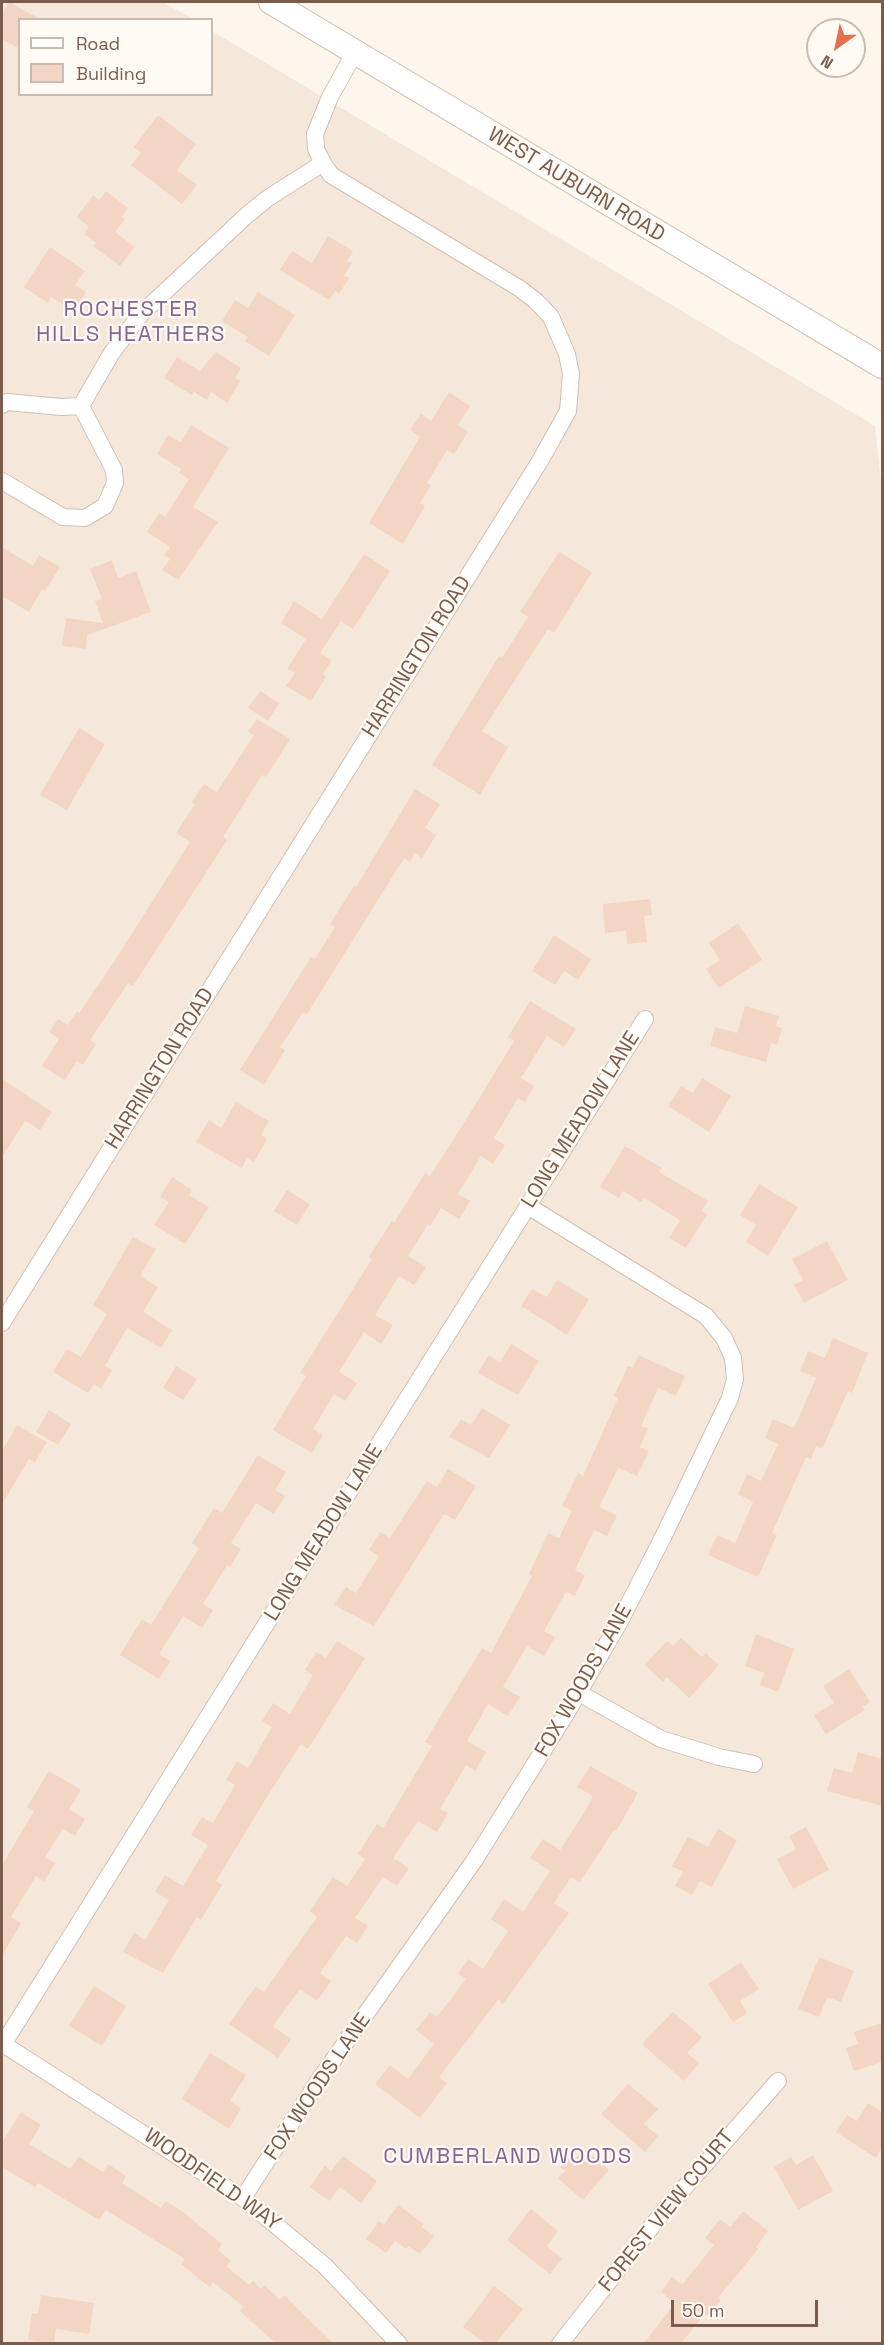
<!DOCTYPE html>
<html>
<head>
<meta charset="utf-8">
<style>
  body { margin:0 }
  #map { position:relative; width:884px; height:2345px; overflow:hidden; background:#fdf6ec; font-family:"Space Grotesk",sans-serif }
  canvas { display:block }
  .frame { position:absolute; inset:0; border:3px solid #7a5c4d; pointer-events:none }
  .legend { position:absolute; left:18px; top:18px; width:195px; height:78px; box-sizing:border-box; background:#fffaf3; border:2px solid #cabbb1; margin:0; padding:8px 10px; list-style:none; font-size:18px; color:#7a5c4d }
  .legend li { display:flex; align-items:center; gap:12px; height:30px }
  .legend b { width:30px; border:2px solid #cabbb1 }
  .north { position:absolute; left:806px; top:18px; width:60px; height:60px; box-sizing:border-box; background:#fffaf3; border:2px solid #cabbb1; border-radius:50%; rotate:213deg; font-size:16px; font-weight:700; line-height:24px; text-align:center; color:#7a5c4d }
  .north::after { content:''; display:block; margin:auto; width:21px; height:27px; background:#e76f51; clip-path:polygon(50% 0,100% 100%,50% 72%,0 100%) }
  .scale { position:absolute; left:671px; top:2300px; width:147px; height:27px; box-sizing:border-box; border:3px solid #7a5c4d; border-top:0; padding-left:8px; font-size:18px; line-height:21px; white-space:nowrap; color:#7a5c4d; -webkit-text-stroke:4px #fffaf3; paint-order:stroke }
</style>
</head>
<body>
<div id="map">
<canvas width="884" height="2345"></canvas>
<div class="frame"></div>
<ul class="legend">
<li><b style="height:8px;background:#fff"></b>Road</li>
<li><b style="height:16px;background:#f3d5c3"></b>Building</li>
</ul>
<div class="north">N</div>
<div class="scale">50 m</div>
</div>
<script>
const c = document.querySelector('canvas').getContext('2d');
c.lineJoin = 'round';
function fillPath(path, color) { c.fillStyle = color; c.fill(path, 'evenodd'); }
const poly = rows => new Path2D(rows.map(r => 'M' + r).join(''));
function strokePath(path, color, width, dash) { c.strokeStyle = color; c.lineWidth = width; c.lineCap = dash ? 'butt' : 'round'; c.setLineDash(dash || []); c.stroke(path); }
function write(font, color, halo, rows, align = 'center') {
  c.font = font + ' "Space Grotesk",sans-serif'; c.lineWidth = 4.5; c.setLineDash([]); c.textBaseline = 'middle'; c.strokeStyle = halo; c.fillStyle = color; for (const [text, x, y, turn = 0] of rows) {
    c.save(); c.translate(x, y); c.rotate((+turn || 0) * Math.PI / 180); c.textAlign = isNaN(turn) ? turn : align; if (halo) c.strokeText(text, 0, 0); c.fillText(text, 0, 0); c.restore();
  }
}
fillPath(poly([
  [2,2,163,2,193,19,20,20,20,94,212,94,212,31,875,426,882,491,882,2343,2,2344]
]), '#f5e8da');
fillPath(poly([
  [9,2,42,20,20,20,20,49,2,39,2,15],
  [158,115,196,144,177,170,197,185,182,204,131,165,141,153,134,147],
  [106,191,128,208,121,217,125,219,115,232,135,247,120,266,93,246,96,243,84,234,89,227,77,217,93,195,99,200],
  [328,236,353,251,347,261,352,263,344,276,349,278,339,294,335,291,329,300,280,270,292,251,312,263],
  [50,247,85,271,75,285,86,292,73,311,51,297,48,303,24,287],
  [258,292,295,315,269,356,245,341,248,337,222,321,235,300,248,308],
  [216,352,241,368,235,378,240,381,227,403,211,392,207,400,194,392,192,395,164,378,177,357,200,371],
  [449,392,470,406,458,425,468,432,454,454,447,450,427,483,431,485,420,503,425,506,403,544,369,523,420,437,410,430,421,414,431,421],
  [191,425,229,448,193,507,218,522,178,580,162,570,170,559,164,556,170,547,147,532,159,513,165,517,189,479,179,473,181,469,157,454,168,435,181,442],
  [2,547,33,566,39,555,60,567,45,591,42,589,29,612,2,596],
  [559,552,592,572,554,633,548,629,482,731,508,747,480,795,432,765,499,656,502,658,528,617,520,612],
  [364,554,390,571,353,629,341,621,320,653,332,660,323,674,326,677,311,701,286,686,295,673,287,669,306,639,281,623,294,601,322,619],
  [112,560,118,578,136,571,151,612,87,635,86,649,62,646,66,618,103,623,95,601,102,599,90,569],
  [260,691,279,703,268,721,248,708],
  [257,719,290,739,266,777,262,775,223,837,227,840,133,986,128,983,90,1040,96,1044,83,1065,77,1061,65,1080,42,1066,59,1039,49,1032,58,1019,68,1025,77,1011,79,1013,112,965,190,842,176,833,195,804,192,802,204,784,217,792,254,735,248,732],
  [79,728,105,744,67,810,40,795],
  [415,789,440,804,425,828,436,835,422,858,415,853,410,862,404,858,307,1014,303,1012,280,1047,285,1050,264,1085,240,1070,311,957,315,959,335,927,330,924,354,886,356,887],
  [650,899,652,915,644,916,647,942,627,944,626,931,605,933,603,904],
  [738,923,762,960,719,988,706,969,720,960,709,943],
  [554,935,591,959,578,980,564,971,555,985,532,971],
  [530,1001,576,1029,564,1047,547,1036,521,1078,534,1086,525,1102,518,1098,494,1138,505,1145,493,1164,481,1156,458,1194,470,1201,459,1219,441,1208,430,1226,428,1224,408,1256,426,1267,414,1285,399,1276,375,1315,393,1325,381,1344,364,1332,339,1372,357,1383,345,1401,334,1394,313,1429,323,1435,312,1453,273,1430,306,1376,300,1373,372,1259,369,1257,392,1221,394,1223,425,1173,430,1176,469,1115,514,1041,508,1037],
  [745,1006,779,1016,776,1026,782,1028,777,1045,771,1043,766,1062,710,1046,715,1027,737,1033],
  [702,1078,731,1096,709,1132,668,1106,681,1086,693,1093],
  [2,1079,52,1112,40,1130,25,1121,2,1157],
  [236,1102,269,1121,261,1135,267,1139,254,1162,247,1158,242,1168,196,1142,209,1120,221,1128],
  [625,1146,662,1168,659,1172,708,1201,702,1211,707,1214,686,1248,669,1238,680,1220,644,1198,641,1202,623,1191,619,1198,600,1187],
  [172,1177,192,1190,189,1195,209,1207,185,1244,154,1225,169,1202,160,1197],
  [759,1184,798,1207,768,1256,746,1242,756,1225,740,1215],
  [287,1190,310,1204,297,1225,274,1211],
  [133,1237,156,1249,140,1276,158,1287,143,1312,172,1330,161,1348,127,1328,105,1366,112,1370,101,1389,94,1384,88,1393,53,1372,67,1349,81,1357,107,1314,93,1305],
  [827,1241,848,1280,804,1303,794,1285,803,1280,792,1259],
  [557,1280,589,1299,567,1335,521,1306,532,1289,547,1297],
  [833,1338,868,1353,852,1393,848,1391,822,1449,816,1446,811,1459,806,1457,772,1533,777,1535,758,1577,708,1555,717,1535,735,1543,753,1502,738,1494,747,1474,761,1481,778,1444,765,1438,773,1419,794,1428,816,1378,800,1371,808,1351,825,1358],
  [511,1344,539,1361,518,1395,478,1373,489,1355,500,1362],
  [638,1355,685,1376,676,1396,658,1388,641,1426,648,1428,640,1447,649,1451,637,1476,618,1468,599,1507,617,1515,607,1536,594,1530,575,1570,585,1575,575,1596,566,1592,544,1631,555,1637,544,1656,527,1646,503,1687,520,1697,508,1716,488,1704,467,1741,486,1752,475,1771,466,1765,440,1809,448,1813,437,1832,418,1821,393,1858,409,1868,397,1886,383,1877,355,1918,368,1926,357,1943,346,1936,320,1973,331,1981,317,2001,300,1989,273,2026,291,2039,278,2058,229,2024,256,1986,264,1992,317,1917,310,1911,333,1877,347,1886,365,1859,358,1854,377,1824,383,1828,432,1746,425,1742,482,1648,491,1653,532,1576,529,1574,548,1533,559,1538,572,1511,562,1506,578,1473,583,1476,618,1398,614,1396,628,1366,633,1368],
  [176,1366,197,1379,183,1400,163,1388],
  [482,1408,510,1425,489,1458,449,1437,461,1419,471,1425],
  [49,1410,71,1424,58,1445,36,1432],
  [17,1425,47,1442,35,1462,29,1459,2,1504,2,1451],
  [258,1455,286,1472,275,1490,285,1496,274,1514,256,1503,231,1543,241,1549,230,1567,227,1565,203,1604,213,1610,202,1628,183,1616,159,1654,170,1661,159,1679,120,1655,142,1619,151,1625,199,1548,192,1543,214,1508,222,1513],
  [448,1469,476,1486,455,1520,444,1514,374,1626,334,1605,346,1587,356,1593,379,1556,369,1550,380,1532,390,1538,427,1481,437,1487],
  [756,1634,794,1649,778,1692,760,1685,764,1673,745,1666],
  [681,1638,702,1657,706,1653,719,1665,689,1698,667,1677,663,1682,645,1665,667,1641,673,1646],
  [337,1641,365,1658,308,1749,301,1744,265,1800,216,1881,222,1885,201,1920,197,1917,163,1973,123,1952,134,1933,145,1940,169,1900,155,1892,165,1875,183,1886,208,1845,191,1835,202,1817,213,1823,235,1785,226,1780,237,1761,248,1768,272,1727,262,1721,273,1703,290,1714,313,1675,305,1670,316,1652,326,1658],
  [849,1669,870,1702,862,1707,865,1710,826,1734,814,1715,834,1703,823,1686],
  [858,1752,882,1759,882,1806,827,1791,834,1768,852,1773],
  [590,1766,638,1793,616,1831,614,1830,580,1882,571,1877,554,1903,569,1913,503,2004,498,2000,439,2077,447,2083,420,2118,375,2084,390,2065,408,2079,434,2044,416,2030,430,2012,437,2017,466,1979,458,1974,468,1959,483,1969,508,1931,491,1919,504,1899,523,1912,550,1871,530,1858,543,1839,560,1850,584,1813,593,1796,577,1787],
  [49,1771,81,1790,69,1809,85,1819,75,1836,63,1829,45,1857,55,1863,44,1882,36,1876,11,1917,21,1923,2,1956,2,1865,34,1811,27,1807],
  [806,1827,829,1870,793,1889,777,1859,796,1849,789,1836],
  [718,1829,737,1840,712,1887,700,1881,692,1895,675,1886,683,1872,672,1866,688,1837,708,1847],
  [819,1957,854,1971,841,2002,827,1997,819,2017,798,2009],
  [741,1962,759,1989,740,2001,747,2013,733,2022,708,1984],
  [94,1986,126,2006,102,2046,69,2026],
  [673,2012,702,2037,687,2053,699,2063,684,2081,642,2044],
  [882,2023,882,2062,854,2071,846,2048,858,2044,854,2032],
  [210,2053,246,2075,230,2101,241,2108,229,2129,182,2099],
  [628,2084,658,2109,644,2124,658,2136,645,2152,601,2114],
  [868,2103,882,2112,882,2148,876,2158,836,2132,847,2115,857,2121],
  [21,2112,41,2125,29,2144,70,2169,79,2157,103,2172,108,2164,126,2176,122,2183,161,2208,166,2201,183,2212,222,2244,218,2250,231,2261,226,2266,249,2285,253,2281,261,2289,264,2285,280,2300,284,2295,333,2343,275,2343,240,2311,244,2307,213,2282,209,2287,181,2264,185,2259,106,2210,99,2220,38,2183,35,2187,2,2167,2,2143],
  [584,2149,609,2170,583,2200,558,2178,565,2171,560,2167,571,2155,575,2159],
  [813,2155,833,2191,798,2210,774,2167,791,2157,796,2165],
  [343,2156,377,2181,361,2203,340,2187,329,2201,310,2187,325,2166,331,2171],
  [398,2205,424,2224,422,2227,434,2236,420,2254,408,2246,406,2249,395,2241,386,2253,366,2239,379,2221,384,2225],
  [531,2209,558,2231,547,2246,562,2259,550,2274,507,2240],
  [743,2211,768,2231,756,2247,758,2249,718,2298,721,2300,709,2316,705,2314,681,2343,644,2343,675,2303,661,2292,672,2277,682,2285,714,2245,705,2238,720,2219,730,2227],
  [494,2286,523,2309,496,2343,484,2343,463,2327],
  [41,2295,94,2303,89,2334,56,2329,54,2343,28,2340,32,2313,38,2314]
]), '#f3d5c3');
const minor = poly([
  [2,405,7,402,61,407,81,406],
  [81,406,111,354,140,315,247,215,268,198,323,163],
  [2,481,63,517,85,518,105,506,115,483,114,470,81,406],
  [2,1323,540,461,568,411,571,374,567,354,551,317,536,301,519,288,331,175,323,163,316,149,315,134,330,97,355,52],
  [579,1693,661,1739,719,1757,754,1764],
  [3,2044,243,2198,325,2266,399,2344],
  [2,2046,645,1019],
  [243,2198,317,2083,474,1861,566,1714,619,1623,663,1537,730,1398,735,1379,733,1358,724,1338,706,1316,528,1206],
  [560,2344,663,2212,778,2081]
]);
const secondary = poly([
  [271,2,882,366]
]);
strokePath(minor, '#d1beb0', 18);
strokePath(secondary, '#d6c0b0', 26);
strokePath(minor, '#fff', 16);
strokePath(secondary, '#fff', 24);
write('21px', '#7a5c4d', '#fffaf3', [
  ["WEST AUBURN ROAD",576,185,31],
  ["HARRINGTON ROAD",417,657,-58],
  ["HARRINGTON ROAD",160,1069,-58],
  ["LONG MEADOW LANE",581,1120,-58],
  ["LONG MEADOW LANE",324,1533,-58],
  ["FOX WOODS LANE",584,1681,-60],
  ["FOX WOODS LANE",318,2087,-56],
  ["WOODFIELD WAY",212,2180,35],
  ["FOREST VIEW COURT",667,2211,-51]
]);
c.letterSpacing = '1.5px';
write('22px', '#846695', '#fffaf3', [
  ["ROCHESTER",131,310],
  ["HILLS HEATHERS",131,335],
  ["CUMBERLAND WOODS",508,2157]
]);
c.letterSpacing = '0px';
</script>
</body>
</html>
